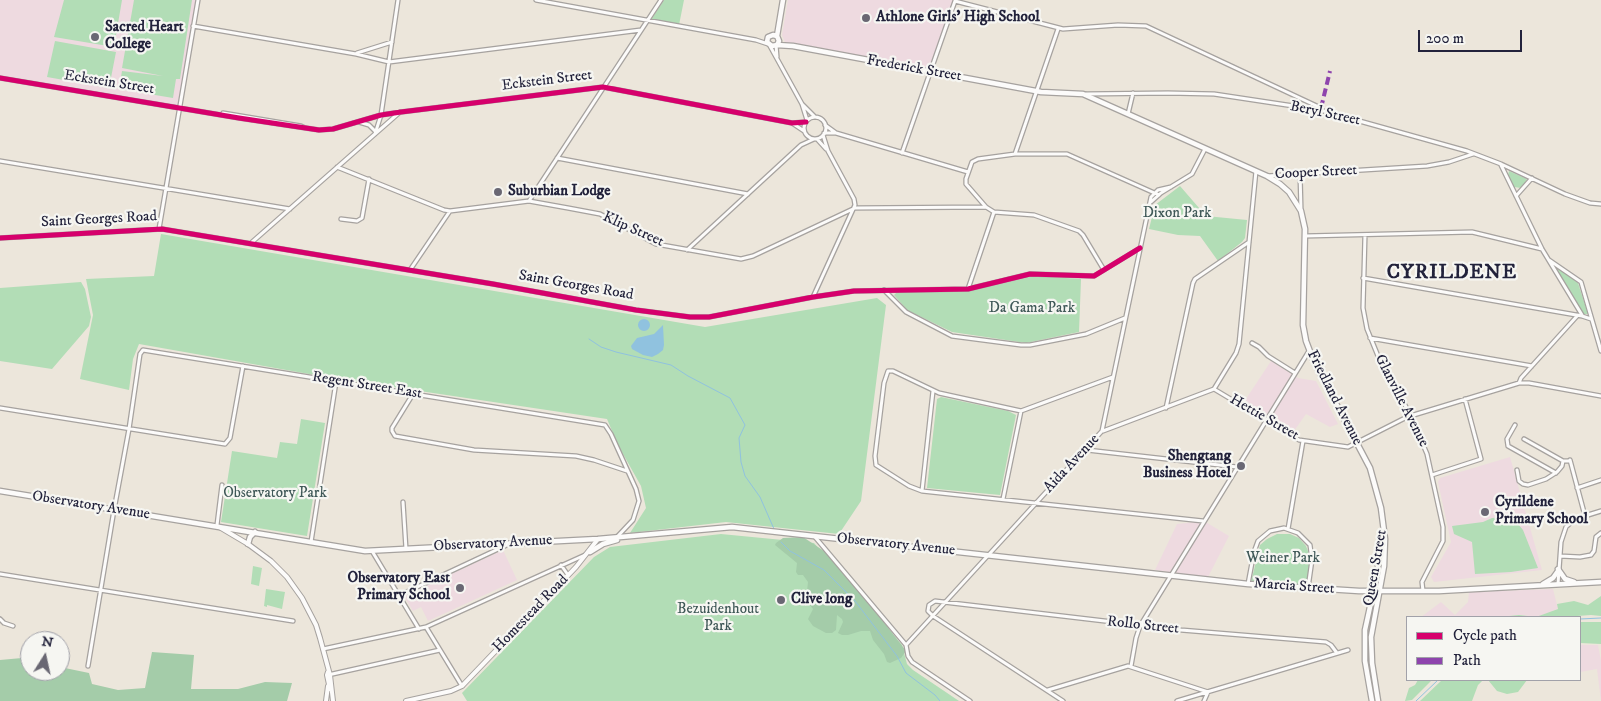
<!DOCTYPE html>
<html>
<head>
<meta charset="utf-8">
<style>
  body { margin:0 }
  #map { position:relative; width:1601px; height:701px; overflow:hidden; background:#ece6db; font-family:"IM FELL DW Pica",serif }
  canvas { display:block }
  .legend { position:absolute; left:1406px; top:616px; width:175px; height:65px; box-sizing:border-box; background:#f6f6f2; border:1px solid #a1a1a9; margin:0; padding:6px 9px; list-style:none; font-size:15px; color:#22223b }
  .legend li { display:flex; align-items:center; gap:10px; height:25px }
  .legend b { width:25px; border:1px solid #a1a1a9 }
  .north { position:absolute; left:20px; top:631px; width:50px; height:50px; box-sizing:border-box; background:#f6f6f2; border:1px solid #a1a1a9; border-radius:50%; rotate:10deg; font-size:14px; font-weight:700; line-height:20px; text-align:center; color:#22223b }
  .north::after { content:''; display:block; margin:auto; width:18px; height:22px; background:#696773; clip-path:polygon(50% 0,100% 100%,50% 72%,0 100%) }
  .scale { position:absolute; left:1418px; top:30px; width:104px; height:22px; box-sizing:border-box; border:2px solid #22223b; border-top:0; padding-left:6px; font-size:15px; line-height:18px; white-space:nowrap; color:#22223b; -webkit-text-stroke:4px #f6f6f2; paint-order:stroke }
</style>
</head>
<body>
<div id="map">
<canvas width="1601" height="701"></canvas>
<ul class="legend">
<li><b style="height:6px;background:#d6006c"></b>Cycle path</li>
<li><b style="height:6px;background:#8e44ad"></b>Path</li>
</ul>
<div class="north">N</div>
<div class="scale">200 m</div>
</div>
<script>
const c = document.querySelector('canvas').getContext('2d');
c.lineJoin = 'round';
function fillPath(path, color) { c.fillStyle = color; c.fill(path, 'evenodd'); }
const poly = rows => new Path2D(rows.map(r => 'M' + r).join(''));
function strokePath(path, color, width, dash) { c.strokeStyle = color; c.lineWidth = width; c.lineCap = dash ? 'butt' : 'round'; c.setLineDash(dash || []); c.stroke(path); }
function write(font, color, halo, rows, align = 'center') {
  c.font = font + ' "IM FELL DW Pica",serif'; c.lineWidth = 4.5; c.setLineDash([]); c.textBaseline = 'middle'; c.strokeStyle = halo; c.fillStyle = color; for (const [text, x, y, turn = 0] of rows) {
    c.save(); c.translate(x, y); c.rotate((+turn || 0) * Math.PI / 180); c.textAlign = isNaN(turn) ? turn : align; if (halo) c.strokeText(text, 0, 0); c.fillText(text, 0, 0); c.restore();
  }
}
fillPath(poly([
  [0,0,197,0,178,105,0,75],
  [788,0,953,0,929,71,787,47,782,35],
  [1271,361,1298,378,1316,381,1338,424,1330,427,1306,414,1294,431,1244,402],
  [1510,457,1542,570,1434,582,1431,577,1451,542,1438,482,1440,478],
  [1204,521,1229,536,1207,579,1155,570,1177,524],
  [503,550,517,580,428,621,421,607,413,611,404,596],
  [1553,589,1558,609,1537,617,1519,615,1499,617,1421,617,1441,602,1455,615,1468,602,1469,592],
  [1580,645,1598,645,1601,661,1601,701,1597,669,1580,672]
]), '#eedae0');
fillPath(poly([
  [64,0,122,0,114,47,54,37],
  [134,0,192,0,180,79,176,79,173,98,119,89,122,71,163,76,122,68],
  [664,0,684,0,679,25,651,20],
  [55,41,116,52,109,88,47,77],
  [1509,171,1527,179,1525,183,1521,188,1514,187,1508,175],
  [1180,186,1206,216,1247,220,1245,238,1242,242,1218,261,1200,236,1178,235,1149,229,1155,205],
  [161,234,705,327,877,298,886,305,861,501,839,534,726,522,630,533,646,508,641,486,618,445,607,419,326,377,139,344,133,359,129,390,80,379,93,315,86,279,154,276],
  [1557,267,1578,283,1588,314,1583,314,1581,312,1555,268],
  [1034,276,1081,279,1079,332,1026,343,952,332,907,310,894,295,897,292,970,291],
  [81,282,85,289,91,317,89,326,52,369,0,361,0,288],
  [941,397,1008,411,1016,415,1000,495,927,488,937,399],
  [301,419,325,423,307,536,221,522,232,451,277,458,280,442,297,444],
  [1503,517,1510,519,1518,524,1523,530,1538,568,1511,572,1475,574,1472,542,1454,534,1452,526,1483,522,1492,518],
  [721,534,814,543,902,645,907,664,913,670,959,701,467,701,462,693,594,557,610,547],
  [1277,534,1290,534,1299,538,1306,546,1310,556,1307,586,1251,582,1260,545,1267,539],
  [253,566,262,568,259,586,251,584],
  [266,589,285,592,282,609,267,605,267,607,264,606],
  [1601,596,1601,616,1591,615,1563,617,1499,617,1519,615,1536,617,1558,609,1557,604,1574,601,1588,605],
  [1580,622,1601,622,1601,644,1580,643],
  [1418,680,1432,680,1412,700,1405,701,1409,688,1415,685],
  [1442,680,1483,680,1478,685,1472,701,1420,701],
  [1488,680,1527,680,1518,692,1507,694,1497,691]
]), '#b2ddb6');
fillPath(poly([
  [803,537,830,555,877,613,906,651,901,658,890,663,887,662,884,654,873,640,870,631,861,631,848,635,842,635,838,633,843,622,842,619,837,615,836,630,832,633,826,633,813,626,808,619,813,609,806,600,808,582,803,575,798,575,796,572,797,563,775,545,776,543,783,538],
  [152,652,194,655,191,689,238,689,265,682,292,683,287,701,0,701,0,660,22,658,30,660,30,671,60,671,60,667,89,673,92,684,118,690,145,688]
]), '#a4cca9');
fillPath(poly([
  '638 325a6 6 0 1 1 12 0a6 6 0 1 1-12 0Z',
  [663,325,664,345,663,350,658,354,652,357,643,355,632,349,631,346,637,338,654,334]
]), '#90c2df');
strokePath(poly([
  [589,339,601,347,616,352,671,365,688,376,730,398,745,425,739,438,741,462,745,476,760,497,774,529],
  [781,542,790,551,824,570,855,601,897,656,906,673,935,695,940,701],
  [1580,619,1601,618],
  [1416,701,1438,680]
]), '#90c2df', 1);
const minor = poly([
  [536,0,756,40,768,44],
  [955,1,1063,29,1118,25,1146,26,1321,108,1320,110],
  [193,26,356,54,389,62,641,30],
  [776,45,777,57],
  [770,46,802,104,807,120],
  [357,53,392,42],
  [0,78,239,118,319,130,333,129,381,115,401,112,603,87,792,123,806,122],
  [1086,94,1168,93,1214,94,1320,110,1467,151,1501,164,1565,194,1590,203,1601,204],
  [802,104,815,117],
  [223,113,301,126,305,128],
  [1128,114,1133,93],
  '804 128a11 11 0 1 1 22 0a11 11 0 1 1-22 0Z',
  [359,122,369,125,375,131],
  [792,123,804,131],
  [825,125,836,133],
  [824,133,836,133,968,172],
  [375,134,381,115,398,0],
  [817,139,826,149],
  [902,153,955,1],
  [1015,154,1058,29],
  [557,158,748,194],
  [0,161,290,209],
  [1501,165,1542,249,1582,315],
  [337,167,444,210,450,211,529,201,568,208,600,214,656,244,741,259,753,256,855,208,986,207],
  [1300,173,1301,210],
  [1267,176,1427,166,1449,162,1473,154],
  [1516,196,1532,178],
  [529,201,661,0],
  [1151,202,1161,193,1192,174,1205,149],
  [341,219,357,221,362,218,369,179],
  [159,229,198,0],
  [1365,235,1363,308,1367,329,1378,356,1411,416,1427,454,1443,527,1443,541,1422,582,1423,591],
  [1305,236,1472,232,1542,249],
  [0,238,162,229,493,284,636,310,690,317,709,317,813,297,854,291,968,289,1030,274,1094,276,1140,248],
  [251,243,400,112],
  [687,250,801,145,814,139],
  [1549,260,1581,282,1601,351],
  [410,270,450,211],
  [1104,270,1083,235,1079,231,1034,215,994,212,986,207,966,184,966,179,972,162,978,159,1015,154,1067,154,1159,195],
  [1363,278,1582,316,1591,319],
  [968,289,994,212],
  [884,290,906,312,952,336,1021,345,1030,345,1086,334,1125,318],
  [813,297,855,205,854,199,828,151,823,135],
  [1370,338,1532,366],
  [1252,343,1259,347,1268,356,1295,373],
  [1113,377,1021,411,939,393,893,371,888,371,884,383,875,456,876,465,909,486,922,491,1203,521],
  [1519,383,1521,378,1578,315],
  [1214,389,1299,440,1348,447,1407,417,1519,383,1529,383,1601,396],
  [1214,389,1236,353,1239,344,1256,171],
  [413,394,392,428,392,431,395,436,474,450,576,456,594,460,627,471],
  [0,408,225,444,230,438,243,366],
  [1166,408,1193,283,1195,279,1249,242],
  [1515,425,1507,439,1508,446,1556,473],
  [1103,431,1214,389],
  [1524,439,1563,461,1570,461],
  [1087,450,1237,467],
  [1570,460,1585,516],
  [1517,470,1519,481,1523,484,1528,485,1546,479,1557,472,1562,466,1563,461],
  [1432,475,1481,459,1465,399],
  [1577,488,1601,480],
  [922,491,933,391],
  [1003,499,1021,411],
  [403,502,406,549],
  [217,525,222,485],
  [1288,529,1303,441],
  [815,537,906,645],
  [311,542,336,382],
  [372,551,419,629],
  [1560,556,1580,557,1591,555,1594,551,1596,537,1601,533],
  [561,565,568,575],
  [0,574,293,621],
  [1248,584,1254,552,1258,541,1270,531,1284,528,1298,533,1310,545,1312,560,1308,588],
  [1558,584,1561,542,1566,527,1575,519,1601,511],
  [398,596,509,544],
  [0,619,4,623,13,626],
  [426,627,462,686],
  [906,645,1102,431,1151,197,1158,190,1171,187],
  [906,645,908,656,912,662,970,701],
  [323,649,426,627,585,555],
  [88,666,114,510,129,429,140,354,143,350,605,425,611,434,636,489,639,501,633,520,617,537],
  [1131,666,1136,638,1140,626,1309,351],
  [328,675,440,650],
  [1048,690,1128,666,1208,692,1204,701],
  [1063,701,933,616,928,611,929,605,935,601,1181,630,1326,642,1331,645,1337,653],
  [1177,701,1348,650]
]);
const tertiary = poly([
  [221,528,248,544,271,561,287,577,302,598,316,625,320,638,330,675,333,701],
  [328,672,327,675,330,689],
  [326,701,328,686],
  [406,701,451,691,462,686,576,567,598,539]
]);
const secondary = poly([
  [777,36,783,0],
  [777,45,779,41,777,36,773,35,768,37,767,42,772,46,777,45,793,46,1041,92,1083,94,1267,176,1280,184,1289,192,1301,211,1305,229,1303,325,1306,341,1314,362,1370,468,1381,508,1385,539,1384,566,1371,637,1372,663,1378,701],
  [0,491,365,551,598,539,732,527,1248,584,1359,591,1439,591,1601,582],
  [248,544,250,537,255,532],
  [590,552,603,544,617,540],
  [1558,569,1565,579,1574,582],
  [1543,584,1553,578,1558,571],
  [1372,701,1365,661,1365,630,1377,575,1382,531]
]);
strokePath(minor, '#a6a29f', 5.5);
strokePath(tertiary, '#a6a29f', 6);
strokePath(secondary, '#a6a29f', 7);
strokePath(minor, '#fcfbfa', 3);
strokePath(tertiary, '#fcfbfa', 4);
strokePath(secondary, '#fcfbfa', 4.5);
strokePath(poly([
  [1321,108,1330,71]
]), '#8e44ad', 4, [8, 4]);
strokePath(poly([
  [0,78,239,118,319,130,333,129,381,115,401,112,603,87,792,123,806,122],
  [0,238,162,229,493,284,636,310,690,317,709,317,813,297,854,291,968,289,1030,274,1094,276,1140,248]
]), '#d6006c', 5);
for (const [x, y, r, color] of [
  [866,18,5,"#696773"],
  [95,37,5,"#696773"],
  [498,192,5,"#696773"],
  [1241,466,5,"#696773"],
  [1485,512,5,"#696773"],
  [460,588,5,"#696773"],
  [781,600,5,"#696773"]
]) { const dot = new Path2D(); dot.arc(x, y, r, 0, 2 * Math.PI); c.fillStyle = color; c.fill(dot); strokePath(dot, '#f6f6f2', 2); }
write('bold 15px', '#22223b', '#f6f6f2', [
  ["Athlone Girls' High School",876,18],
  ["Sacred Heart",105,28],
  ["College",105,45],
  ["Suburbian Lodge",508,192],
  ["Shengtang",1231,457,"right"],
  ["Business Hotel",1231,474,"right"],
  ["Cyrildene",1495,503],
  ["Primary School",1495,520],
  ["Observatory East",450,579,"right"],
  ["Primary School",450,596,"right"],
  ["Clive long",791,600]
], 'left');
write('15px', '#22223b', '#f6f6f2', [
  ["Frederick Street",914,69,10],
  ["Eckstein Street",547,81,-7],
  ["Eckstein Street",109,83,9],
  ["Beryl Street",1325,114,12],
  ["Cooper Street",1316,173,-3],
  ["Saint Georges Road",99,220,-3],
  ["Klip Street",633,230,24],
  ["Saint Georges Road",576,286,10],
  ["Regent Street East",367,386,9],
  ["Friedland Avenue",1334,398,63],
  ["Glanville Avenue",1401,401,63],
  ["Hettie Street",1264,418,30],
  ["Aida Avenue",1072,464,-47],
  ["Observatory Avenue",91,506,9],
  ["Observatory Avenue",493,544,-3],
  ["Observatory Avenue",896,545,6],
  ["Queen Street",1376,568,-80],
  ["Marcia Street",1294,587,4],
  ["Homestead Road",531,614,-46],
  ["Rollo Street",1143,626,6]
]);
write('15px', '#3f5857', '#f6f6f2', [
  ["Dixon Park",1177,214],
  ["Da Gama Park",1032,309],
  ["Observatory Park",275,494],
  ["Weiner Park",1283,559],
  ["Bezuidenhout",718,610],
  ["Park",718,627]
]);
c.letterSpacing = '1px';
write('bold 20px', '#22223b', '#f6f6f2', [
  ["CYRILDENE",1452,274]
]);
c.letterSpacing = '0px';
</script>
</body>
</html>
